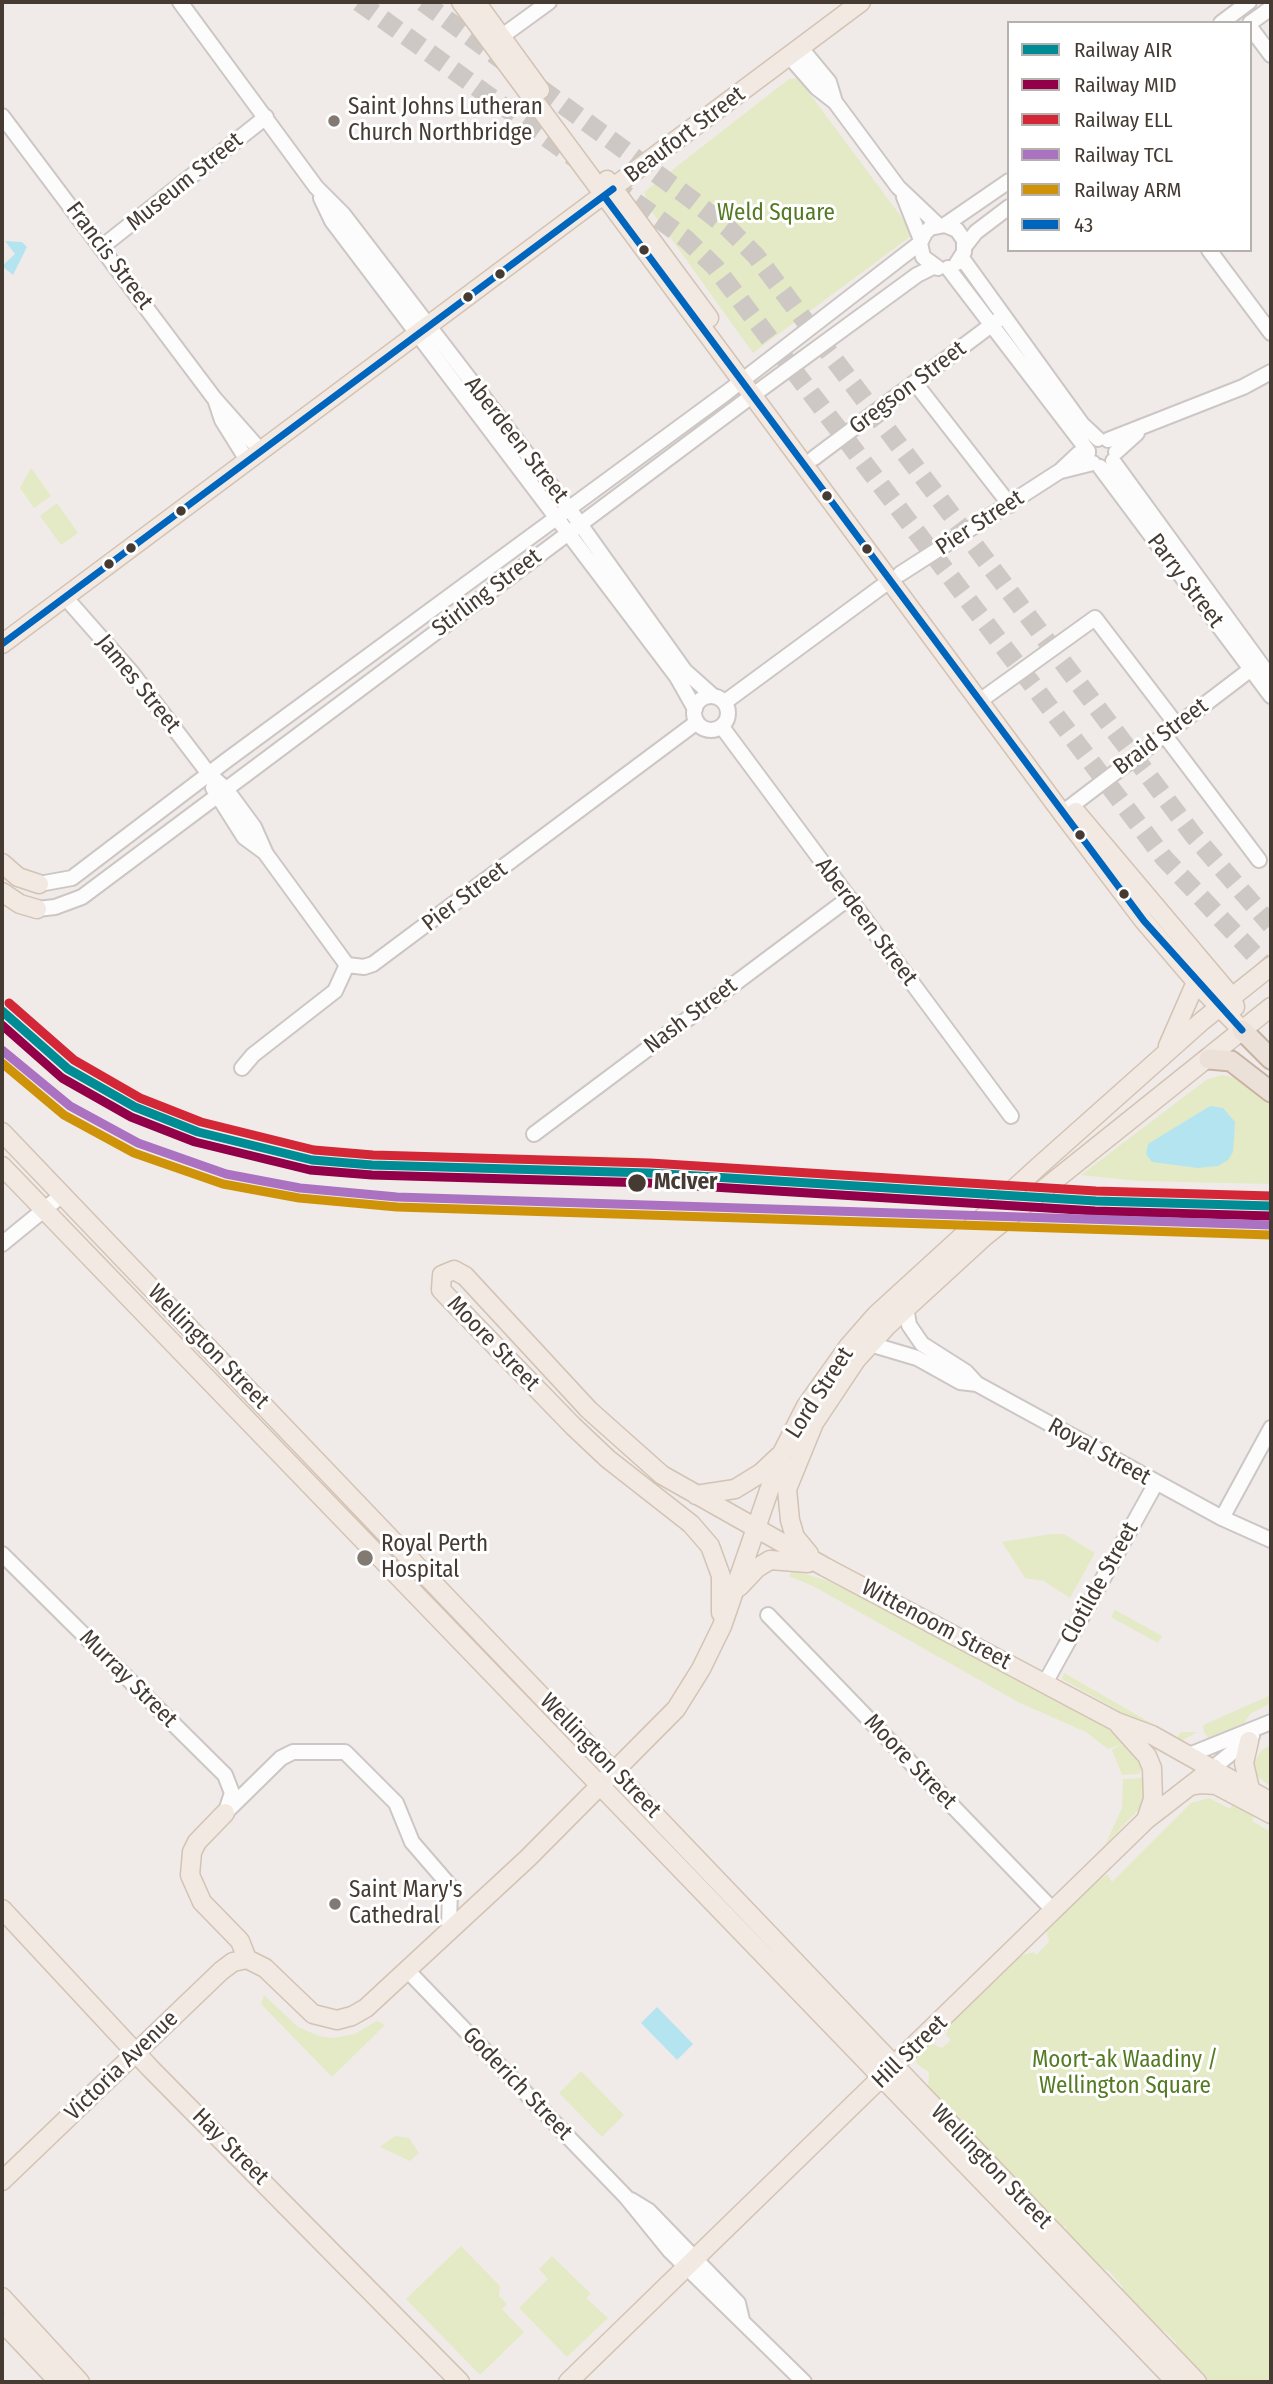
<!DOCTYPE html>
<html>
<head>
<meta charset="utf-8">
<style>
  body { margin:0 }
  #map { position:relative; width:1273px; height:2384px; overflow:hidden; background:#f0ebe8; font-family:"Fira Sans Condensed",sans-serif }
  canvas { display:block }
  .frame { position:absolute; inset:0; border:4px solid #453b33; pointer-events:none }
  .legend { position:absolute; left:1007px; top:21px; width:245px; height:231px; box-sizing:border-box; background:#fff; border:2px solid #b5b1ad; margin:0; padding:9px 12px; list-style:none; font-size:21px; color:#453b33 }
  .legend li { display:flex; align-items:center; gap:14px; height:35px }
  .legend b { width:35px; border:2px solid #b5b1ad }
</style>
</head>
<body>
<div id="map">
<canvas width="1273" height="2384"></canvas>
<div class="frame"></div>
<ul class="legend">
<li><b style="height:9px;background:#008c95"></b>Railway AIR</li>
<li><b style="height:9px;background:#910048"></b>Railway MID</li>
<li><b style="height:9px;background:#d32737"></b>Railway ELL</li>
<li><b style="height:9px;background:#ab72c2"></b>Railway TCL</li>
<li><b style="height:9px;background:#cf930a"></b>Railway ARM</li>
<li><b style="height:9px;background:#0065bd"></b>43</li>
</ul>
</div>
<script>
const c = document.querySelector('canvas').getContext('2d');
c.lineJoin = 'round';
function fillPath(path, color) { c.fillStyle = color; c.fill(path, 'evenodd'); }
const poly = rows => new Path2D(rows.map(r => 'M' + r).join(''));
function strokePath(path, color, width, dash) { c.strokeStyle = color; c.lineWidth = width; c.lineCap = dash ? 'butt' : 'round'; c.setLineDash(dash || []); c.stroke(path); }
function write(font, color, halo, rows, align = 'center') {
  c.font = font + ' "Fira Sans Condensed",sans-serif'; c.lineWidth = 6; c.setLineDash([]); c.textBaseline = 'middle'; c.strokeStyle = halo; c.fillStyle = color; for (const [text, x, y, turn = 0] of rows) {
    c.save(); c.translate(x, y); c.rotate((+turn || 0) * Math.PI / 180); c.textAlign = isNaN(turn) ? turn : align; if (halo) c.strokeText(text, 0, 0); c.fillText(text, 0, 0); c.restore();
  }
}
fillPath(poly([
  [798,78,914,234,753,353,650,209,644,192,789,79],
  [31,468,51,496,34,508,20,488],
  [57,503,78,533,61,545,40,516],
  [1222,1075,1239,1079,1271,1103,1271,1184,1138,1181,1081,1175,1206,1080],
  [560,1155,641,1157,634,1164,566,1161],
  [1051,1534,1064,1534,1095,1553,1070,1598,1044,1581,1025,1578,1002,1542],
  [792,1570,828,1581,880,1607,1107,1728,1132,1750,1142,1769,1139,1774,1122,1775,1112,1750,1122,1744,1108,1749,1086,1732,1020,1703,815,1587,789,1576],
  [1115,1610,1162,1636,1158,1643,1111,1617],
  [1064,1673,1177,1738,1181,1732,1197,1732,1180,1742,1177,1738,1174,1742,1062,1679],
  [1271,1695,1271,1703,1250,1714,1243,1725,1236,1730,1211,1741,1204,1733,1203,1725],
  [1271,1745,1271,1787,1255,1774,1254,1762,1262,1750],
  [1142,1778,1145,1780,1144,1798,1141,1807,1105,1845,1122,1808,1123,1779],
  [1209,1798,1230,1809,1234,1801,1254,1812,1252,1821,1271,1832,1271,2382,1200,2382,1171,2348,1177,2343,1165,2331,1155,2328,1119,2292,1123,2287,1109,2271,1087,2261,1066,2241,1066,2226,1056,2229,928,2092,929,2072,917,2064,915,2055,928,2042,942,2048,951,2040,946,2035,950,2021,1016,1957,1034,1952,1036,1955,1049,1942,1046,1929,1055,1924,1070,1905,1107,1874,1112,1882,1191,1803],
  [264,1995,298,2027,319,2036,333,2038,354,2034,377,2021,385,2025,332,2077,261,2004],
  [581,2071,624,2115,602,2137,559,2093],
  [395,2136,409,2138,419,2153,410,2161,380,2147],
  [461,2246,500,2286,499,2296,507,2304,502,2309,524,2332,480,2375,406,2299],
  [552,2256,591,2294,586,2298,608,2318,567,2357,519,2308,548,2279,539,2269]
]), '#e4eac5');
fillPath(poly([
  [5,241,22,242,27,247,13,275,2,266,15,254],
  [1210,1106,1223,1108,1235,1122,1233,1152,1228,1160,1218,1166,1198,1168,1152,1162,1146,1154,1148,1144],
  [657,2007,693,2044,677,2060,641,2023]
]), '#b4e4f0');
strokePath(poly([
  [359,2,576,159],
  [423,2,691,199,728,228,756,256,1194,836,1271,925],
  [612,185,686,239,715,267,1164,858,1271,972]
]), '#cec8c4', 19, [19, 10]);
const minor = poly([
  [180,2,316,187,343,214,570,510,685,671,713,696],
  [1221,23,1249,2],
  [1250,23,1271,8],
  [1250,27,1271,55],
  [494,42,549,2],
  [800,47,829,82,835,102],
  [789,56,817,88,835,102,898,187,938,225],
  [2,116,214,398,260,450],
  [904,197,921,240],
  [321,198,332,221,677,677,695,709],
  [945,225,957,230,964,240,964,252,957,263],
  [103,246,266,117],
  [965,246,976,232,1009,207],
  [1209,250,1271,333],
  [962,258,1082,424,1098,439],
  [938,268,923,257,920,243,925,233,930,228,945,225,1009,181],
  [948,268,1088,451],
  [915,383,1010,505],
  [216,402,222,420,247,460],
  [1108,440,1243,387,1271,372],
  [1116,452,1137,433],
  [814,458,1002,317],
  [1113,461,1271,678],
  [1100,467,1271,696],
  [1061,471,1093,463],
  [900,574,1060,471,1078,454,1088,453],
  [65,597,132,673,209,774,226,789,254,827,266,854,347,965],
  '694 713a17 17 0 1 1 34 0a17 17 0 1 1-34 0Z',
  [981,700,1095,618,1176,724],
  [725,702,892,579],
  [722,727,1011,1116],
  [1163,733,1259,860],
  [213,788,244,837,263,851],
  [1062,813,1259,663],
  [39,884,72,878,227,760,726,393,920,243],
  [37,909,55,907,82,897,753,395,917,275,933,267],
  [347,965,364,967,373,964,697,722],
  [242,1068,253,1055,335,991,347,965],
  [534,1134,849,898],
  [2,1244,62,1195],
  [906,1308,909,1325,922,1344,966,1372,977,1384,1222,1518,1271,1540],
  [870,1344,917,1358,960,1382,977,1384],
  [1222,1518,1271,1428],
  [2,1554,225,1775,232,1793,227,1808],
  [768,1615,1053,1910],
  [1045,1683,1156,1483],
  [1189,1755,1271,1722],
  [1213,1768,1252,1736],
  [225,1813,281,1758,293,1752,345,1752,396,1803,412,1842,450,1886,449,1929],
  [407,1970,627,2198,670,2251,804,2382],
  [631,2200,649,2211,738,2303,742,2320]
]);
const major = poly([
  [461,2,1062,813,1144,921,1203,990,1242,1030],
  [476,2,540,90],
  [607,180,709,318],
  [2,644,861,2],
  [1076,812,1232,997,1235,1007],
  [2,863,18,877,39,884],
  [2,892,20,904,37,909],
  [1168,1046,1196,982],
  [2,1132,1197,2382],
  [2,1166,1176,2382],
  [696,1495,735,1489,761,1473,779,1456],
  [809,1554,795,1537,790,1520,787,1489,814,1423,856,1360,888,1325,984,1237,1271,1007],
  [739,1587,757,1568,770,1560,808,1563],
  [721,1613,721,1576,710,1546,691,1524,608,1459,573,1426,441,1290,442,1275,454,1270,465,1276,589,1410,662,1475,825,1567,1117,1722,1152,1735,1271,1802],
  [1119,1725,1147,1756,1152,1768,1153,1799,1146,1820],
  [1249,1741,1244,1763,1250,1789],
  [1190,1786,1201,1784,1216,1785,1271,1814],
  [225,1813,197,1842,192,1852,190,1875,202,1902,240,1941,247,1959],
  [2,1909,150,2068,460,2382],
  [247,1959,265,1968,313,2014,337,2020,352,2016,366,2008,528,1858,676,1709,701,1669,722,1626,782,1453,806,1406,848,1347,876,1315,1038,1167,1202,1021,1271,966],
  [2,2181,221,1971,233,1962,247,1959],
  [2,2297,80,2382],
  [2,2322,59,2382],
  [568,2382,1146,1820,1213,1768]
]);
const highway = poly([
  [1242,1030,1271,1059],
  [1209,1059,1231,1061,1271,1092]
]);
strokePath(minor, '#ccc7c4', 18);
strokePath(major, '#d3c3b4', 21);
strokePath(highway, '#c9b2a1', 23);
strokePath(minor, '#fdfcfc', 14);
strokePath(major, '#f1e9e2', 18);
strokePath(highway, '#ece1d8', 19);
strokePath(poly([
  [604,196,1144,921,1242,1030],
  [2,644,613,189]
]), '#0065bd', 7);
strokePath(poly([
  [2,1011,68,1069,135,1107,198,1132,312,1160,372,1165,649,1173,1096,1201,1271,1206]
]), '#008c95', 9);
strokePath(poly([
  [2,1025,62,1078,131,1117,195,1142,310,1170,372,1175,649,1183,1095,1211,1271,1216]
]), '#910048', 9);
strokePath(poly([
  [9,1003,74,1060,140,1098,201,1122,314,1150,373,1155,650,1163,1096,1191,1271,1196]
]), '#d32737', 9);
strokePath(poly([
  [2,1050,70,1106,138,1143,226,1174,300,1188,397,1197,1271,1225]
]), '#ab72c2', 9);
strokePath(poly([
  [2,1063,64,1115,134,1153,223,1184,299,1198,397,1207,1271,1235]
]), '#cf930a', 9);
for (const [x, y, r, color] of [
  [334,121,7,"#817972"],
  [644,250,6,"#453b33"],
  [500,274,6,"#453b33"],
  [468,297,6,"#453b33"],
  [827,496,6,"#453b33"],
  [181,511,6,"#453b33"],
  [131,548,6,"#453b33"],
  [867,549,6,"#453b33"],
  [109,564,6,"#453b33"],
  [1080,835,6,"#453b33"],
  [1124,894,6,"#453b33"],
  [637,1183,10,"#453b33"],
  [365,1558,9,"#817972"],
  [335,1904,7,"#817972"]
]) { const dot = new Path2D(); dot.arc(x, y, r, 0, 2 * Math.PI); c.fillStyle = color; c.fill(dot); strokePath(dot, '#fff', 2.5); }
write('23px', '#453b33', '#fff', [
  ["Saint Johns Lutheran",348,108],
  ["Church Northbridge",348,134],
  ["Royal Perth",381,1545],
  ["Hospital",381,1571],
  ["Saint Mary's",349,1891],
  ["Cathedral",349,1917]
], 'left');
write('23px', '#453b33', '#fff', [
  ["Beaufort Street",685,135,-37],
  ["Museum Street",185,182,-39],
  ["Francis Street",109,256,53],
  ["Gregson Street",908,388,-37],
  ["Aberdeen Street",516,440,52],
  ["Pier Street",980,523,-33],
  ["Parry Street",1185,581,53],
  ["Stirling Street",487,593,-37],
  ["James Street",138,684,51],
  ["Braid Street",1161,737,-37],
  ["Pier Street",465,897,-37],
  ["Aberdeen Street",866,922,53],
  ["Nash Street",691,1016,-37],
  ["Moore Street",493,1344,46],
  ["Wellington Street",208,1347,46],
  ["Lord Street",820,1393,-57],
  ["Royal Street",1099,1452,29],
  ["Clotilde Street",1100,1583,-61],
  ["Wittenoom Street",936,1625,28],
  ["Murray Street",128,1679,45],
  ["Wellington Street",600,1756,46],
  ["Moore Street",910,1762,46],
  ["Hill Street",910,2052,-44],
  ["Victoria Avenue",122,2066,-44],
  ["Goderich Street",517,2084,46],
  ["Hay Street",230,2147,45],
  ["Wellington Street",991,2167,46]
]);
write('23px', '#557a24', '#fff', [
  ["Weld Square",776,214],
  ["Moort-ak Waadiny /",1125,2061],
  ["Wellington Square",1125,2087]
]);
write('bold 23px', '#453b33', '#fff', [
  ["McIver",654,1183]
], 'left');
</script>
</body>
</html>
